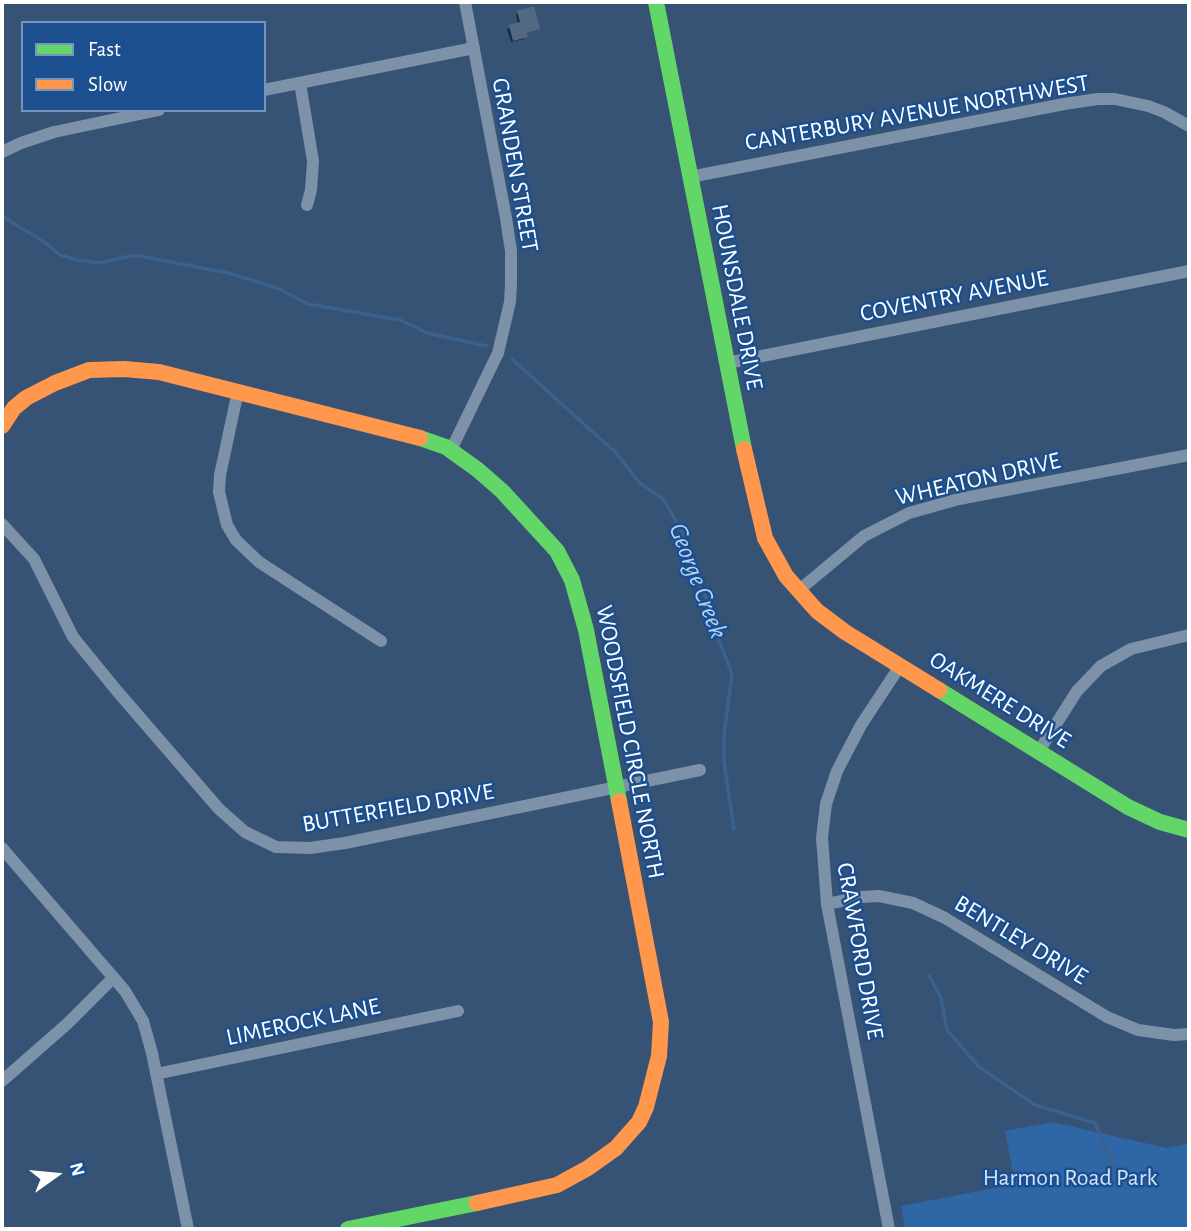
<!DOCTYPE html>
<html>
<head>
<meta charset="utf-8">
<style>
  body { margin:0 }
  #map { position:relative; width:1191px; height:1231px; overflow:hidden; background:#365274; font-family:"Alegreya Sans",sans-serif }
  canvas { display:block }
  .frame { position:absolute; inset:0; border:4px solid #fff; pointer-events:none }
  .legend { position:absolute; left:21px; top:21px; width:245px; height:91px; box-sizing:border-box; background:#1b4f8f; border:2px solid #7695bc; margin:0; padding:9px 12px; list-style:none; font-size:21px; color:#fff }
  .legend li { display:flex; align-items:center; gap:14px; height:35px }
  .legend b { width:35px; border:2px solid #7695bc }
  .north { position:absolute; left:21px; top:1140px; width:70px; height:70px; -webkit-text-stroke:5px #1b4f8f; paint-order:stroke; rotate:75deg; font-size:19px; font-weight:700; line-height:28px; text-align:center; color:#fff }
  .north::after { content:''; display:block; margin:auto; width:24px; height:32px; background:#fff; clip-path:polygon(50% 0,100% 100%,50% 72%,0 100%) }
</style>
</head>
<body>
<div id="map">
<canvas width="1191" height="1231"></canvas>
<div class="frame"></div>
<ul class="legend">
<li><b style="height:9px;background:#63d668"></b>Fast</li>
<li><b style="height:9px;background:#ff974d"></b>Slow</li>
</ul>
<div class="north">N</div>
</div>
<script>
const c = document.querySelector('canvas').getContext('2d');
c.lineJoin = 'round';
function fillPath(path, color) { c.fillStyle = color; c.fill(path, 'evenodd'); }
const poly = rows => new Path2D(rows.map(r => 'M' + r).join(''));
function strokePath(path, color, width, dash) { c.strokeStyle = color; c.lineWidth = width; c.lineCap = dash ? 'butt' : 'round'; c.setLineDash(dash || []); c.stroke(path); }
function write(font, color, halo, rows, align = 'center') {
  c.font = font + ' "Alegreya Sans",sans-serif'; c.lineWidth = 5; c.setLineDash([]); c.textBaseline = 'middle'; c.strokeStyle = halo; c.fillStyle = color; for (const [text, x, y, turn = 0] of rows) {
    c.save(); c.translate(x, y); c.rotate((+turn || 0) * Math.PI / 180); c.textAlign = isNaN(turn) ? turn : align; if (halo) c.strokeText(text, 0, 0); c.fillText(text, 0, 0); c.restore();
  }
}
fillPath(poly([
  [1052,1122,1167,1148,1189,1143,1189,1229,905,1229,901,1206,1015,1184,1005,1131]
]), '#2f66a5');
fillPath(poly([
  [518,12,538,29,525,34,524,39,511,42,507,29,518,25,516,15]
]), '#0007');
strokePath(poly([
  [2,216,44,242,60,255,77,260,99,263,135,255,228,273,280,289,308,304,400,320,427,333,487,346],
  [512,359,616,453,639,482,664,500,682,532,694,576,706,597,718,638,732,674,724,735,724,762,734,829],
  [929,976,941,998,947,1030,979,1067,1035,1105,1095,1123,1121,1186]
]), '#3b618d', 3.5);
fillPath(poly([
  [534,6,540,29,527,33,528,37,513,41,509,25,520,22,517,11]
]), '#526984');
strokePath(poly([
  [300,83,313,161,311,190,307,205],
  [264,90,474,48],
  [2,152,21,143,54,132,159,110],
  [690,177,1064,104,1098,99,1115,99,1148,106,1164,112,1189,126],
  [727,363,1189,271],
  [238,391,220,475,219,492,227,525,236,540,259,562,381,641],
  [451,450,498,353,510,302,511,285,511,251,506,218,465,2],
  [2,524,34,559,73,637,117,691,219,809,245,832,276,847,310,848,345,843,700,770],
  [798,591,864,536,909,513,959,499,1189,455],
  [1039,751,1077,691,1101,666,1131,649,1189,635],
  [2,848,125,991,143,1021,152,1053,188,1229],
  [827,904,861,897,879,896,913,903,945,918,1107,1017,1138,1030,1174,1035,1189,1034],
  [156,1074,458,1011],
  [2,1081,67,1024,113,978],
  [889,1229,827,904,822,838,826,804,837,771,861,725,900,666]
]), '#7d92a8', 12);
strokePath(poly([
  [656,2,744,449],
  [420,438,446,447,478,470,502,491,557,551,572,580,586,630,619,801],
  [939,690,1128,807,1160,822,1189,830],
  [348,1229,477,1203]
]), '#63d668', 16);
strokePath(poly([
  [2,426,14,408,26,398,55,383,89,370,124,369,159,372,420,438],
  [744,449,765,538,786,576,817,611,845,632,939,690],
  [477,1203,557,1185,588,1168,616,1148,639,1122,646,1107,659,1056,661,1022,619,801]
]), '#ff974d', 16);
write('24px', '#fff', '#1b4f8f', [
  ["CANTERBURY AVENUE NORTHWEST",917,113,-10],
  ["GRANDEN STREET",515,165,80],
  ["COVENTRY AVENUE",954,296,-11],
  ["HOUNSDALE DRIVE",737,297,79],
  ["WHEATON DRIVE",978,479,-13],
  ["OAKMERE DRIVE",1000,700,32],
  ["WOODSFIELD CIRCLE NORTH",630,742,79],
  ["BUTTERFIELD DRIVE",398,808,-10],
  ["BENTLEY DRIVE",1021,940,31],
  ["CRAWFORD DRIVE",860,951,80],
  ["LIMEROCK LANE",303,1022,-12]
]);
write('24px', '#cfe3fa', '#1b4f8f', [
  ["Harmon Road Park",1070,1178]
]);
write('italic 26px', '#b5d3f5', '#1b4f8f', [
  ["George Creek",698,581,69]
]);
</script>
</body>
</html>
